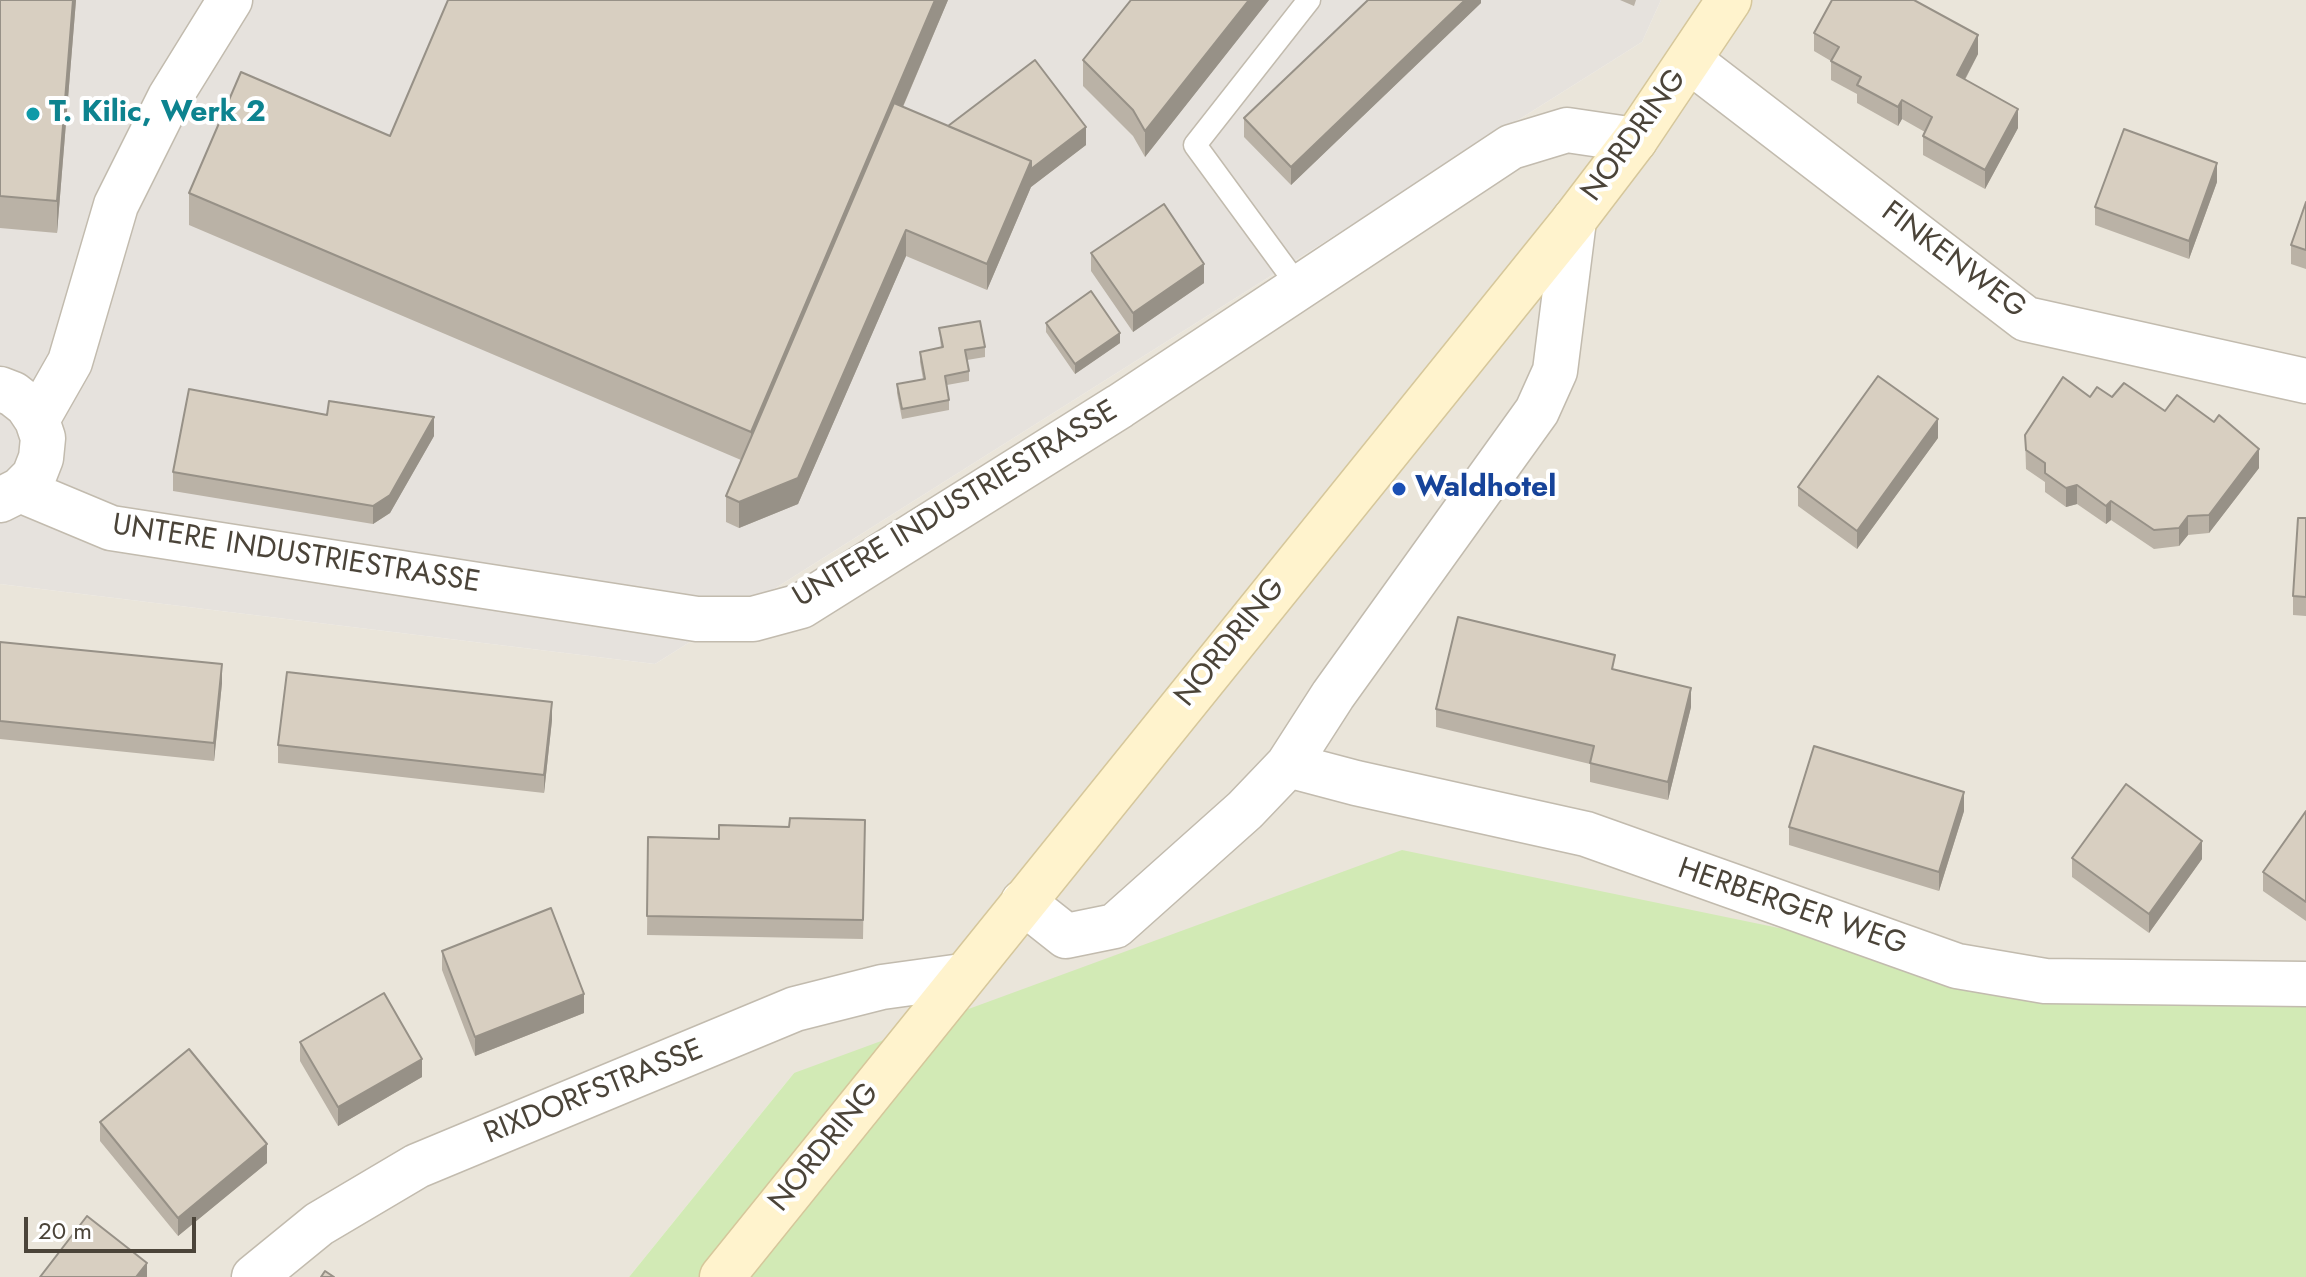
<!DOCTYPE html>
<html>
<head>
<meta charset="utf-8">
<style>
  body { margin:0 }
  #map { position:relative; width:2306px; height:1277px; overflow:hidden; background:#f6f3ec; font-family:Jost,sans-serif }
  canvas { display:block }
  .scale { position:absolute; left:24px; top:1217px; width:172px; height:36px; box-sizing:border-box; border:4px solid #4b4439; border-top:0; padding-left:10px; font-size:24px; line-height:28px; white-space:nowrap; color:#4b4439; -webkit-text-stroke:6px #fff; paint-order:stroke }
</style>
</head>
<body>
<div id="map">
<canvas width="2306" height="1277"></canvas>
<div class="scale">20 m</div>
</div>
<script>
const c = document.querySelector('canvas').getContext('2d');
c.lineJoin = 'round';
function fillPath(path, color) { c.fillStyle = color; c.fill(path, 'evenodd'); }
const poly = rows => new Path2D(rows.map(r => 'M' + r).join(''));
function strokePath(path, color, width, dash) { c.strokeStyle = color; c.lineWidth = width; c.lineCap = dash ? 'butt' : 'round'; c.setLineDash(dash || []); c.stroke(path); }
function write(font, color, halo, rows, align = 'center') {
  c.font = font + ' Jost,sans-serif'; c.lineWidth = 8; c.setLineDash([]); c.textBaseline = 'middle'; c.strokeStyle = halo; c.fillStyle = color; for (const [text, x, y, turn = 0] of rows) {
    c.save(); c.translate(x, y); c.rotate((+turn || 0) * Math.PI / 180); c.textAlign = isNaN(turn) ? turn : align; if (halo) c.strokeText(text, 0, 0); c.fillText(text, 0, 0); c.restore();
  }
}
fillPath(poly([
  [1661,0,2306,0,2306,1003,794,1073,629,1277,0,1277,0,584,655,664,1642,42]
]), '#eae5da');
fillPath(poly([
  [0,0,1661,0,1642,42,655,664,0,584]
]), '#e6e2dd');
fillPath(poly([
  [1402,850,1919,957,2306,1003,2306,1277,629,1277,794,1073]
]), '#d2eab5');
const lane = poly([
  [1299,287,1195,145,1309,0]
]);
const street = poly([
  [1690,61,2026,319,2306,381],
  [0,389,13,394,27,405,37,420,43,438,41,458,34,476,20,490,0,500],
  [37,420,70,362,116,205,170,97,230,0],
  [20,490,111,528,697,619,753,619,801,606,1120,406,1511,147,1567,130,1635,140],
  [1288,765,1356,783,1586,834,1957,966,2045,981,2306,984],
  [1023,902,1066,936,1115,926,1245,810,1288,765,1333,695,1537,411,1555,371,1574,220],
  [254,1277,319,1224,417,1166,795,1009,882,987,962,976]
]);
const secondary = poly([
  [722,1277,1574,220,1635,140,1729,0]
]);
strokePath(lane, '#c2bbae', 25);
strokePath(street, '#c2bbae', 47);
strokePath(secondary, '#d6c79b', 47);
strokePath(lane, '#fff', 22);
strokePath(street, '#fff', 44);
strokePath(secondary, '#fff3cd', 44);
fillPath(poly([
  [0,0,76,0,57,233,0,228],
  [448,0,948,0,903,107,948,126,1086,145,1031,187,987,290,906,256,798,504,739,528,726,522,726,496,741,460,189,225,189,193,390,136],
  [1131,0,1269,0,1145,157,1133,136,1083,86,1083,60],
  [1481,0,1481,3,1291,185,1244,137,1244,118],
  [1620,0,1636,0,1634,6],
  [1814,33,1978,54,1965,80,2018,128,1985,189,1923,155,1923,136,1925,132,1902,119,1898,126,1857,103,1857,94,1831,80,1831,61,1814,51],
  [2217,182,2189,259,2095,225,2095,207],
  [2306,202,2306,269,2291,264,2291,245],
  [1091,253,1204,283,1133,332,1091,271],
  [1046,323,1120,343,1075,374,1046,332],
  [939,328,985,347,985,357,967,360,969,371,969,381,947,385,949,400,949,410,902,419,897,393,897,384,923,379,920,362,920,352,941,348],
  [2090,397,2112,397,2165,411,2259,468,2209,533,2188,535,2179,546,2154,549,2111,520,2106,524,2077,504,2066,507,2045,492,2045,482,2026,469,2025,435],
  [434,436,390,513,373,524,173,491,173,472],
  [1938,438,1857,549,1798,506,1798,487],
  [2306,518,2306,616,2293,615,2293,596],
  [0,642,222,683,214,761,0,739],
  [1615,670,1691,707,1668,800,1590,782,1590,764,1436,727,1436,709],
  [552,720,544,793,278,763,278,745],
  [1964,811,1939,891,1789,845,1789,827],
  [2306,811,2306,921,2263,891,2263,872],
  [865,820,863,939,647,935,648,837,719,839,789,827],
  [2072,858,2202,859,2149,933,2072,877],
  [442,951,584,1013,475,1056,442,970],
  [300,1042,422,1077,338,1126,300,1061],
  [100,1122,267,1163,178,1236,100,1141]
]), '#bab2a6');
fillPath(poly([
  [73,0,76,0,57,233,57,201],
  [935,0,948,0,751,464,751,432],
  [1249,0,1269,0,1145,157,1145,131],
  [1465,0,1481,0,1481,3,1291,185,1291,167],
  [1978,35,1978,54,1957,94,1957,75],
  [1902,100,1902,119,1898,126,1898,107],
  [2018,109,2018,128,1985,189,1985,170],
  [1086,127,1086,145,1031,187,987,290,987,264,1031,161],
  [2217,163,2217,182,2189,259,2189,241],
  [906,230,906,256,798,504,739,528,739,502],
  [1204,264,1204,283,1133,332,1133,313],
  [1120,333,1120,343,1075,374,1075,364],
  [434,417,434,436,390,513,373,524,373,506],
  [1938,419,1938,438,1857,549,1857,531],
  [2259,449,2259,468,2209,533,2209,515],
  [2077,485,2077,504,2066,507,2066,488],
  [2111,501,2111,520,2106,524,2106,506],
  [2188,516,2188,535,2179,546,2179,528],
  [222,664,222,683,214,761,214,743],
  [1691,688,1691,707,1668,800,1668,782],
  [552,702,552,720,544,793,544,775],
  [1964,792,1964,811,1939,891,1939,872],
  [2202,841,2202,859,2149,933,2149,914],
  [584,994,584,1013,475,1056,475,1037],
  [422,1059,422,1077,338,1126,338,1107],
  [267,1144,267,1163,178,1236,178,1218],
  [147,1263,147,1277,136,1277]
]), '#979187');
const building = poly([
  [0,0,73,0,57,201,0,196,0,0],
  [448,0,935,0,751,432,189,193,241,72,390,136,448,0],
  [1131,0,1249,0,1145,131,1133,110,1083,60,1131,0],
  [1368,0,1465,0,1291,167,1244,118,1368,0],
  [1832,0,1914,0,1978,35,1957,75,2018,109,1985,170,1923,136,1932,117,1902,100,1898,107,1857,85,1861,77,1831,61,1839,47,1814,33,1832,0],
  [1035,60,1086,127,1031,169,1031,161,948,126,1035,60],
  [894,103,1031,161,987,264,906,230,798,478,739,502,726,496,894,103],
  [2124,129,2217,163,2189,241,2095,207,2124,129],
  [2306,202,2306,250,2291,245,2306,202],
  [1164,204,1204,264,1133,313,1091,253,1164,204],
  [1091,291,1120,333,1075,364,1046,323,1091,291],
  [980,321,985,347,965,350,969,371,945,376,949,400,902,409,897,384,925,379,920,352,943,347,939,328,980,321],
  [1878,376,1938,419,1857,531,1798,487,1878,376],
  [2063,377,2090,397,2097,387,2112,397,2124,383,2165,411,2177,395,2214,422,2219,415,2259,449,2209,515,2188,516,2179,528,2154,530,2111,501,2106,506,2077,485,2066,488,2045,473,2045,463,2026,450,2025,435,2063,377],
  [189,389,327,415,329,401,434,417,390,495,373,506,173,472,189,389],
  [2298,518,2306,518,2306,597,2293,596,2298,518],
  [1458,617,1615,655,1612,669,1691,688,1668,782,1590,763,1594,746,1436,709,1458,617],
  [0,642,222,664,214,743,0,721,0,642],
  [287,672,552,702,544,775,278,745,287,672],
  [1814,746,1964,792,1939,872,1789,827,1814,746],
  [2126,784,2202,841,2149,914,2072,858,2126,784],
  [2306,811,2306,902,2263,872,2306,811],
  [790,818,865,820,863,920,647,916,648,837,719,839,719,825,789,827,790,818],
  [551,908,584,994,475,1037,442,951,551,908],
  [384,993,422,1059,338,1107,300,1042,384,993],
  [189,1049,267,1144,178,1218,100,1122,189,1049],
  [87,1216,147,1263,136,1277,40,1277,87,1216],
  [325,1271,334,1277,321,1277,325,1271]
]);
fillPath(building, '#d8cfc1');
strokePath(building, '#979187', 2);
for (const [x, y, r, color] of [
  [33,114,8,"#0f9aa8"],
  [1399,489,8,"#1a4fb4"]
]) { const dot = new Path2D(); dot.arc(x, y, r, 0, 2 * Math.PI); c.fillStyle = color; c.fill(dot); strokePath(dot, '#fff', 3); }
write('bold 30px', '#0d838f', '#fff', [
  ["T. Kilic, Werk 2",49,114]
], 'left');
write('30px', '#4b4439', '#fff', [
  ["NORDRING",1635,136,-54],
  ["FINKENWEG",1953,261,37],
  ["UNTERE INDUSTRIESTRASSE",956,505,-31],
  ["UNTERE INDUSTRIESTRASSE",296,555,9],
  ["NORDRING",1231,643,-51],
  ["HERBERGER WEG",1792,908,19],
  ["RIXDORFSTRASSE",594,1093,-22],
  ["NORDRING",825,1148,-51]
]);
write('bold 30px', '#164399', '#fff', [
  ["Waldhotel",1415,489]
], 'left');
</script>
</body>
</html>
